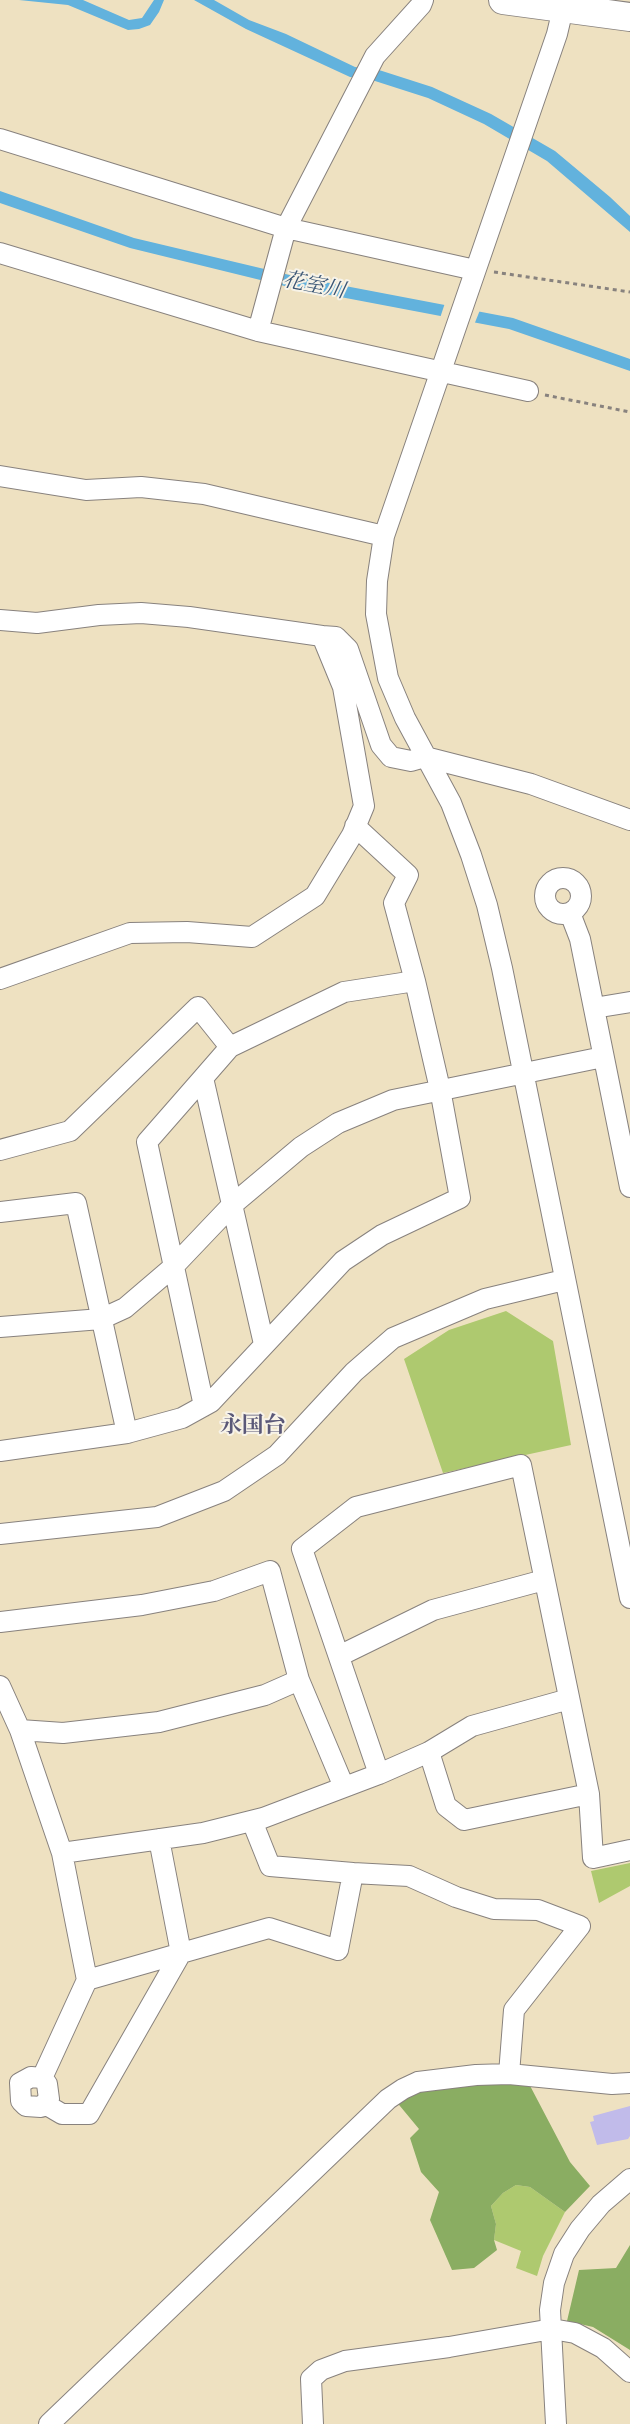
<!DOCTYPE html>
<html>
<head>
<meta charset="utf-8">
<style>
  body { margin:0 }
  canvas { display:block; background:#eee1c1 }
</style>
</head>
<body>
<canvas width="630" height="2424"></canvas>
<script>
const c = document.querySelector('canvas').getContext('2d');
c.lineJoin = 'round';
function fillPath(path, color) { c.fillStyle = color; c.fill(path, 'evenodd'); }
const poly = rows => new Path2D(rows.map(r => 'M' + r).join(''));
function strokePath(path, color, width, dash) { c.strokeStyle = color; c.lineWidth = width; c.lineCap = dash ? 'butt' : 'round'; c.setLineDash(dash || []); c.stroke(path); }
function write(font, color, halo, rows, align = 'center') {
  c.font = font + ' "Old Standard TT","Noto Serif JP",serif'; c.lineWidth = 4; c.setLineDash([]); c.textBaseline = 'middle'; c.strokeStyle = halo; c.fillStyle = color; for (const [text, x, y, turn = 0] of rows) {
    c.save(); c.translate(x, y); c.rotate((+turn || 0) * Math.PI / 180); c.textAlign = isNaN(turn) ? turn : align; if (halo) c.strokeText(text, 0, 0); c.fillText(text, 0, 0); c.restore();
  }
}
fillPath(poly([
  [506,1311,553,1341,571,1445,443,1473,404,1359,449,1330],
  [630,1863,630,1886,599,1903,591,1871],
  [516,2185,530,2187,565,2212,543,2256,537,2276,516,2268,521,2251,494,2240,496,2224,491,2206,503,2193]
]), '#aec96f');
fillPath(poly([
  [527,2080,570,2162,590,2186,565,2212,530,2187,516,2185,503,2193,491,2206,496,2224,494,2240,497,2250,474,2268,452,2270,430,2220,439,2192,421,2172,410,2138,419,2129,395,2100,430,2087],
  [630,2245,630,2350,593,2327,567,2321,579,2270,616,2268]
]), '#8aad62');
fillPath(poly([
  [19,0,83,0,129,20,142,18,154,0,164,0,159,12,150,25,139,29,128,30,68,5],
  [194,0,214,0,249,20,286,34,355,67,379,70,432,87,491,114,555,151,610,197,630,216,630,232,547,161,484,124,428,98,375,81,350,77,246,29],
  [0,191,134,238,298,277,513,318,630,359,630,371,509,329,293,288,130,248,0,203]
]), '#62b2dd');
fillPath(poly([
  [445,303,480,310,474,325,440,318]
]), '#eee1c1');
fillPath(poly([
  [630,2106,630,2136,628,2139,597,2145,590,2122,594,2121,593,2116]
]), '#c1bbea');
const minor = poly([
  [565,0,557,34,384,536,377,581,376,614,388,678,405,718,451,803,471,855,487,905,502,968,630,1598],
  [0,139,286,228,475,270],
  [0,253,258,331,528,391],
  [258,331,286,228,375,56,421,5,423,0],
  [0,476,86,490,141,487,204,494,384,536],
  [0,620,37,623,99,615,141,613,189,617,322,636,343,687,364,806,352,835,315,896,252,937,187,932,130,933,0,979],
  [322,636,336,637,348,649,381,745,391,757,411,761,425,757,531,784,630,820],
  [355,826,408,875,394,903,415,981],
  '545 896a18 18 0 1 1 36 0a18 18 0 1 1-36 0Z',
  [570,913,580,939,630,1187],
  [594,1008,630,1002],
  [203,1078,147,1142,204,1406],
  [0,1150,70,1131,198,1007,230,1047],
  [0,1212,76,1203,127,1433],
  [0,1327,101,1319,125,1308,173,1267,232,1205,301,1147,338,1123,393,1100,603,1057],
  [0,1451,127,1433,182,1418,211,1402,343,1261,382,1235,460,1198,440,1089,415,981,344,992,230,1047,203,1078,264,1344],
  [0,1534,157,1517,224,1491,277,1455,354,1372,393,1338,485,1299,564,1280],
  [0,1622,142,1605,214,1591,270,1571,299,1680,344,1787],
  [339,1656,433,1610,544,1580],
  [0,1686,20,1730,62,1853,87,1980,269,1928,338,1950,353,1873,409,1876,456,1897,494,1909,538,1910,580,1926,514,2010,509,2074],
  [20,1730,63,1733,159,1722,265,1695,299,1680],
  [429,1752,472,1726,569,1699],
  [379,1774,302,1549,356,1507,521,1465,589,1794,593,1858,630,1850],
  [252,1821,270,1866,353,1873],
  [62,1853,203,1833,263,1818,379,1774,429,1752,446,1806,464,1820,589,1794],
  [42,2078,47,2084,49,2099,41,2107,26,2106,21,2101,20,2083,31,2077,42,2078,87,1980],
  [45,2104,62,2114,89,2114,181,1953,159,1839],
  [49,2424,388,2099,403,2089,418,2082,476,2075,509,2074,612,2084,630,2083],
  [313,2424,311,2379,321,2370,345,2361,449,2347,552,2329,575,2333,603,2348,630,2372],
  [556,2424,550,2310,554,2283,564,2254,580,2229,601,2204,630,2179]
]);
const highway = poly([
  [503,0,630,17]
]);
strokePath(minor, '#88827e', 22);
strokePath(highway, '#88827e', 30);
strokePath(poly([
  [494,272,630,292],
  [545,395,630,412]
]), '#88827e', 3, [4, 4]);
strokePath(minor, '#fff', 20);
strokePath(highway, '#fff', 28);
write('italic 21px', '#385474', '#f7f3e8', [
  ["花室川",314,286,11]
]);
write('bold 22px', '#5a5878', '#f7f3e8', [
  ["永国台",253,1426]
]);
</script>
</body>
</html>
